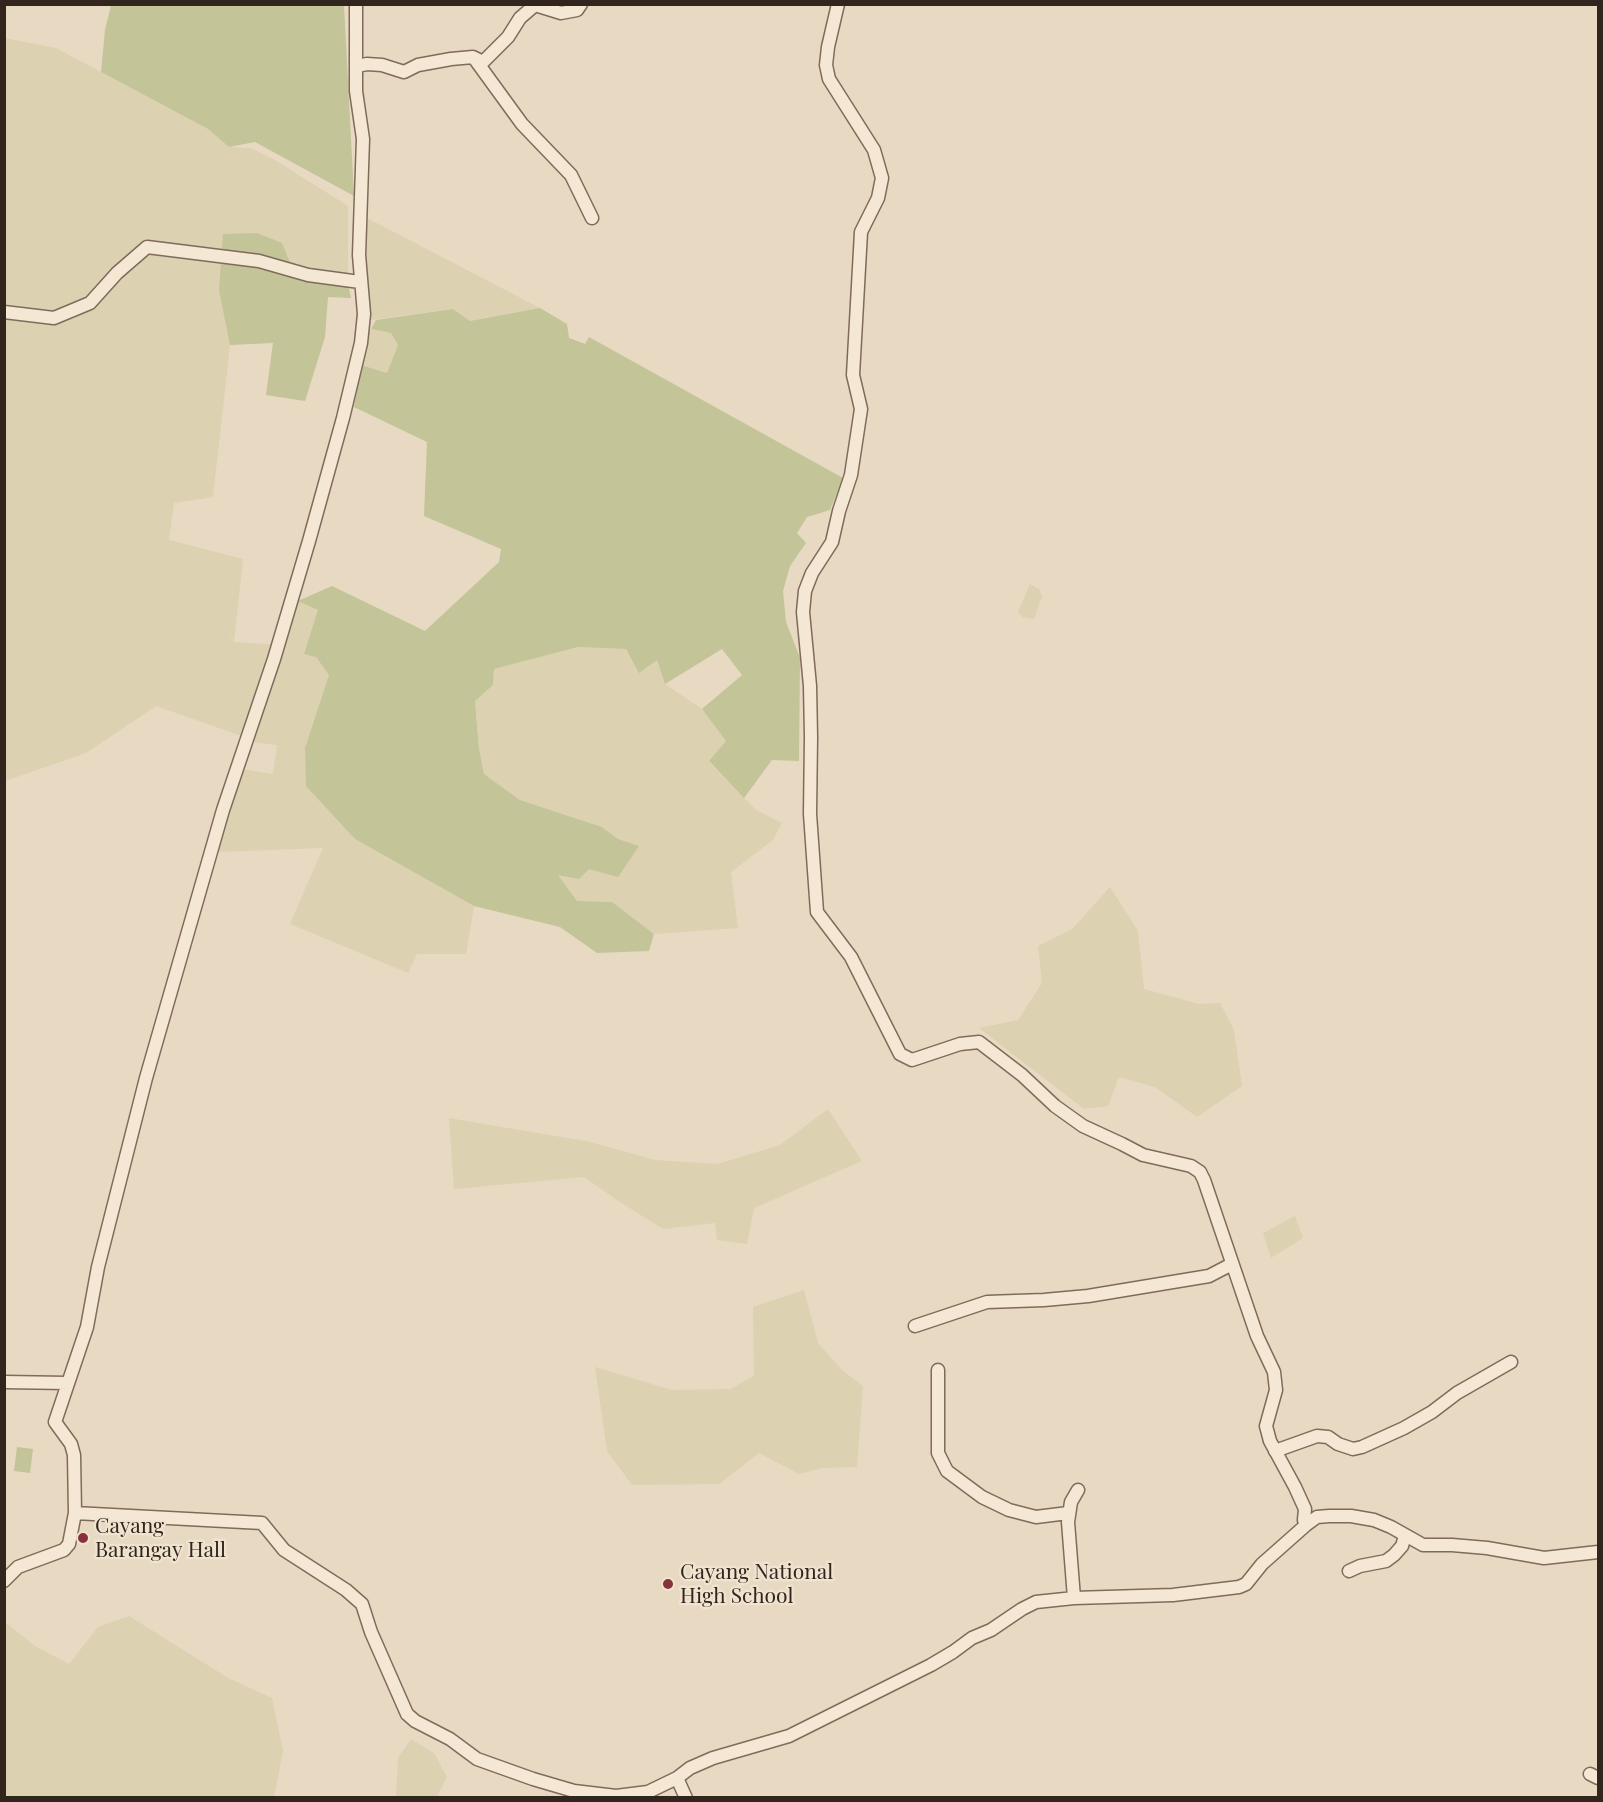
<!DOCTYPE html>
<html>
<head>
<meta charset="utf-8">
<style>
  body { margin:0 }
  #map { position:relative; width:1603px; height:1802px; overflow:hidden; background:#e8d9c2; font-family:"Playfair Display",serif }
  canvas { display:block }
  .frame { position:absolute; inset:0; border:6px solid #31251e; pointer-events:none }
</style>
</head>
<body>
<div id="map">
<canvas width="1603" height="1802"></canvas>
<div class="frame"></div>
</div>
<script>
const c = document.querySelector('canvas').getContext('2d');
c.lineJoin = 'round';
function fillPath(path, color) { c.fillStyle = color; c.fill(path, 'evenodd'); }
const poly = rows => new Path2D(rows.map(r => 'M' + r).join(''));
function strokePath(path, color, width, dash) { c.strokeStyle = color; c.lineWidth = width; c.lineCap = dash ? 'butt' : 'round'; c.setLineDash(dash || []); c.stroke(path); }
function write(font, color, halo, rows, align = 'center') {
  c.font = font + ' "Playfair Display",serif'; c.lineWidth = 4.5; c.setLineDash([]); c.textBaseline = 'middle'; c.strokeStyle = halo; c.fillStyle = color; for (const [text, x, y, turn = 0] of rows) {
    c.save(); c.translate(x, y); c.rotate((+turn || 0) * Math.PI / 180); c.textAlign = isNaN(turn) ? turn : align; if (halo) c.strokeText(text, 0, 0); c.fillText(text, 0, 0); c.restore();
  }
}
fillPath(poly([
  [4,38,56,48,208,129,229,147,251,148,275,160,348,206,348,285,219,291,230,345,213,497,174,503,169,540,243,559,234,641,218,616,234,642,281,645,298,601,318,610,316,657,329,675,305,748,355,839,474,906,466,954,417,954,408,973,290,924,323,848,217,852,241,769,273,774,277,745,253,742,253,740,156,706,86,753,5,781],
  [367,218,540,308,470,321,453,309,370,320,366,293],
  [371,329,391,333,398,345,387,373,361,365,365,330],
  [1030,584,1039,589,1042,597,1034,619,1022,617,1018,612],
  [578,647,626,649,657,660,665,684,702,709,726,741,709,762,756,810,782,823,773,840,731,872,738,928,654,934,612,902,577,901,557,874,589,869,618,839,602,827,520,800,484,774,479,749,475,701,493,685,494,669],
  [1110,887,1138,931,1144,989,1199,1004,1220,1003,1234,1030,1242,1086,1197,1117,1155,1087,1119,1077,1108,1106,1084,1109,979,1028,1018,1020,1042,983,1038,946,1072,929],
  [828,1109,862,1161,754,1208,747,1244,717,1240,715,1223,663,1229,617,1200,584,1177,454,1189,449,1118,590,1142,655,1160,717,1164,780,1145],
  [1295,1216,1303,1238,1271,1258,1263,1233],
  [804,1290,818,1343,843,1371,863,1386,857,1467,822,1468,799,1474,759,1453,719,1484,632,1485,607,1451,595,1367,672,1390,730,1389,754,1376,753,1307],
  [129,1616,228,1678,272,1698,283,1751,274,1797,5,1797,5,1622,35,1646,69,1664,98,1627],
  [411,1739,434,1753,447,1777,437,1797,396,1797,398,1758]
]), '#dcd1b0');
fillPath(poly([
  [111,5,344,5,354,196,255,142,229,147,208,129,101,72,105,30],
  [257,233,282,243,295,275,348,285,351,298,328,297,325,337,305,401,266,395,273,343,230,345,219,291,223,234],
  [540,308,567,324,569,338,585,344,589,337,843,478,830,510,807,517,797,533,806,543,790,566,783,591,786,622,800,658,799,761,772,760,744,798,709,761,726,741,702,709,742,675,722,649,665,684,657,660,639,673,626,649,578,647,494,669,493,685,475,701,479,749,484,774,520,800,602,827,618,839,639,846,618,877,589,869,579,879,558,875,577,901,612,902,654,934,649,951,597,953,560,927,474,906,355,839,306,786,305,748,329,675,316,657,304,654,318,610,298,601,332,586,425,631,499,562,501,549,424,516,427,442,354,407,361,365,387,373,398,345,391,333,371,329,376,320,453,309,470,321],
  [17,1447,33,1449,30,1473,14,1471]
]), '#c3c497');
const minor = poly([
  [838,4,828,47,826,65,829,79,874,150,882,178,878,198,861,232,853,375,861,409,851,475,839,511,832,542,812,573,805,591,803,612,810,686,811,737,810,814,817,912,851,957,900,1054,912,1060,960,1044,979,1042,1022,1075,1055,1106,1083,1126,1122,1144,1143,1155,1191,1166,1200,1172,1204,1180,1257,1336,1274,1372,1276,1390,1266,1426,1270,1441,1295,1487,1305,1509,1304,1520,1306,1525],
  [474,58,522,124,571,175,592,218],
  [357,66,367,64,382,65,404,72,418,65,451,59,473,57,483,62,508,37,520,18,535,5,561,13,577,10,581,4],
  [4,312,54,318,90,303,117,273,147,247,259,261,308,275,360,282],
  [915,1326,987,1302,1044,1300,1088,1296,1209,1276,1232,1264],
  [938,1370,938,1453,947,1471,982,1497,1009,1510,1036,1517,1068,1513],
  [4,1382,67,1383],
  [1275,1451,1317,1436,1328,1437,1338,1444,1353,1449,1362,1447,1404,1428,1432,1412,1457,1393,1511,1362],
  [75,1513,262,1523,284,1550,346,1590,362,1604,371,1632,407,1714,415,1721,450,1739,477,1759,533,1779,574,1791,616,1796,648,1792,677,1778,690,1768,713,1758,789,1736,931,1665,953,1652,972,1638,991,1630,1022,1609,1036,1602,1074,1598,1173,1595,1239,1587,1246,1584,1262,1564,1306,1525,1317,1517,1329,1516,1351,1516,1374,1520,1391,1527,1423,1545,1452,1545,1487,1548,1544,1558,1598,1552],
  [1349,1571,1360,1566,1386,1561,1394,1555,1402,1546,1405,1536],
  [4,1581,18,1567,64,1550,69,1544,75,1513,74,1455,71,1444,55,1422,87,1327,98,1267,146,1078,223,810,274,659,309,541,343,418,361,343,364,314,359,255,363,139,356,91,356,4],
  [1074,1598,1068,1522,1071,1502,1078,1490],
  [1590,1774,1598,1778],
  [677,1778,686,1798]
]);
strokePath(minor, '#7f6b5b', 15);
strokePath(minor, '#f4e7d4', 12);
for (const [x, y, r, color] of [
  [83,1538,6,"#87333b"],
  [668,1584,6,"#87333b"]
]) { const dot = new Path2D(); dot.arc(x, y, r, 0, 2 * Math.PI); c.fillStyle = color; c.fill(dot); strokePath(dot, '#f0e4d0', 2); }
write('21px', '#31251e', '#f0e4d0', [
  ["Cayang",95,1526],
  ["Barangay Hall",95,1550],
  ["Cayang National",680,1572],
  ["High School",680,1596]
], 'left');
</script>
</body>
</html>
